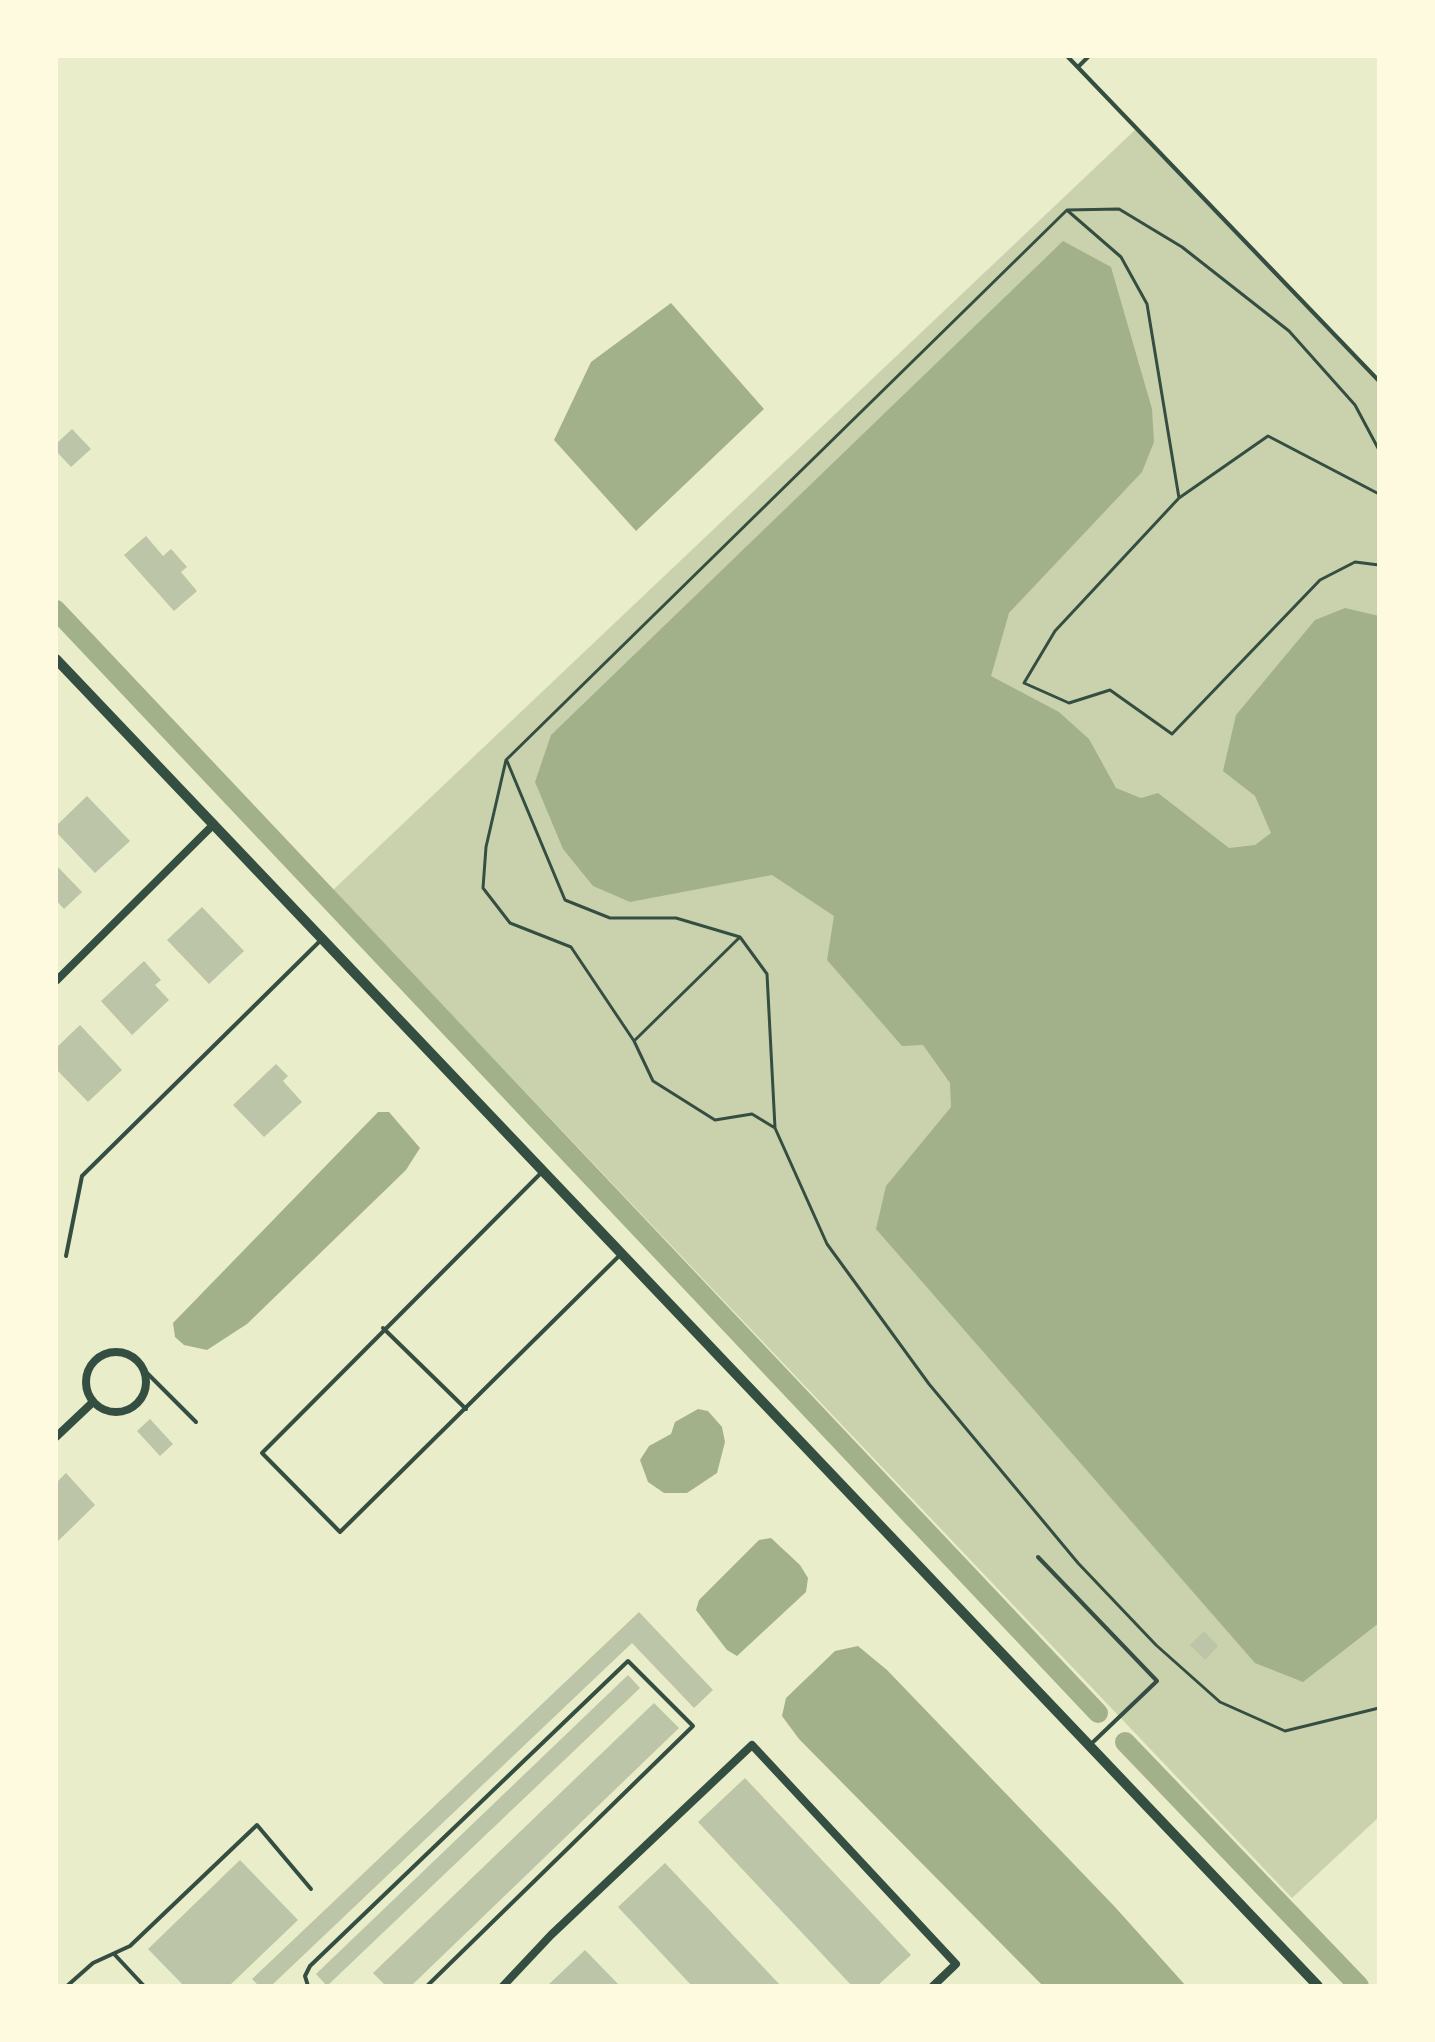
<!DOCTYPE html>
<html>
<head>
<meta charset="utf-8">
<style>
  body { margin:0 }
  #map { position:relative; width:1435px; height:2042px; overflow:hidden; background:#e9edc9; font-family:Mulish,sans-serif }
  canvas { display:block }
  .frame { position:absolute; inset:0; border:58px solid #fefae0; pointer-events:none }
</style>
</head>
<body>
<div id="map">
<canvas width="1435" height="2042"></canvas>
<div class="frame"></div>
</div>
<script>
const c = document.querySelector('canvas').getContext('2d');
c.lineJoin = 'round';
function fillPath(path, color) { c.fillStyle = color; c.fill(path, 'evenodd'); }
const poly = rows => new Path2D(rows.map(r => 'M' + r).join(''));
function strokePath(path, color, width, dash) { c.strokeStyle = color; c.lineWidth = width; c.lineCap = dash ? 'butt' : 'round'; c.setLineDash(dash || []); c.stroke(path); }
fillPath(poly([
  [1137,128,1379,383,1379,1817,1292,1898,333,890]
]), '#cad2ad');
fillPath(poly([
  [1063,241,1111,267,1152,409,1154,442,1142,472,1009,613,991,676,1059,712,1089,739,1116,788,1141,798,1158,793,1229,848,1255,845,1271,833,1255,796,1223,771,1236,715,1315,620,1345,608,1379,616,1379,1623,1303,1682,1255,1663,876,1229,886,1186,951,1107,950,1083,923,1045,902,1046,827,960,834,916,772,875,630,902,593,886,563,849,535,782,551,735],
  [671,303,764,409,636,531,554,440,591,362],
  [378,1112,389,1112,420,1148,406,1170,247,1324,207,1350,184,1345,175,1337,173,1323],
  [698,1409,708,1411,722,1427,725,1442,717,1473,687,1493,664,1493,648,1482,640,1460,649,1446,671,1434,675,1422],
  [771,1538,800,1565,808,1578,806,1592,737,1656,727,1650,696,1610,699,1600,759,1540],
  [858,1646,887,1670,1115,1907,1186,1986,1043,1986,799,1739,782,1716,786,1698,835,1651]
]), '#a3b18a');
strokePath(poly([
  [56,610,1098,1713],
  [1125,1742,1359,1986]
]), '#a3b18a', 20);
fillPath(poly([
  [72,429,91,449,71,467,56,451,56,444],
  [146,536,163,556,171,549,187,567,181,572,197,591,174,611,124,555],
  [87,796,130,841,95,873,56,832,56,826],
  [56,865,82,892,64,909,56,900],
  [202,907,244,951,209,984,167,940],
  [144,961,161,980,155,985,169,1000,132,1035,101,1001],
  [80,1025,122,1070,88,1102,56,1069,56,1048],
  [276,1064,288,1076,283,1081,302,1102,264,1137,233,1105],
  [150,1419,173,1444,160,1456,137,1431],
  [66,1473,95,1505,56,1543,56,1483],
  [639,1612,713,1690,694,1708,632,1643,271,1986,259,1986,252,1979],
  [1204,1631,1218,1646,1205,1660,1190,1645],
  [628,1675,640,1688,327,1986,316,1974],
  [654,1703,679,1728,411,1986,386,1986,373,1973],
  [745,1778,911,1955,877,1986,852,1986,698,1822],
  [240,1860,298,1920,229,1986,184,1986,148,1949],
  [665,1863,781,1986,692,1986,618,1907],
  [585,1950,620,1986,547,1986]
]), '#bcc5a7');
strokePath(poly([
  [1068,211,1121,257,1147,304,1179,498],
  [1379,494,1268,436,1179,498,1055,631,1024,683,1069,703,1110,690,1172,734,1320,580,1355,562,1379,565],
  [507,761,565,900,610,918,676,918,740,937],
  [634,1041,571,947,510,923,483,888,486,847,506,760,1067,210,1119,209,1182,247,1289,331,1355,405,1379,450],
  [775,1128,752,1114,715,1120,653,1081,634,1041,740,937,767,974,775,1128,827,1244,929,1384,1078,1563,1156,1645,1220,1702,1285,1731,1379,1708]
]), '#344e41', 3);
strokePath(poly([
  [1067,56,1379,381],
  [1078,67,1089,56],
  [542,1172,262,1453,340,1532,619,1256],
  [66,1256,82,1176,321,940],
  [383,1328,466,1409],
  [145,1371,196,1422],
  [1038,1557,1157,1681,1091,1744],
  [115,1955,144,1986],
  [67,1986,93,1963,130,1946,257,1825,311,1889],
  [308,1986,305,1976,310,1966,628,1661,693,1726,427,1986]
]), '#344e41', 4);
strokePath(poly([
  [56,981,214,824],
  '86 1382a30 30 0 1 1 60 0a30 30 0 1 1-60 0Z',
  [56,1437,93,1402],
  [503,1986,551,1935,752,1745,956,1964,933,1986]
]), '#344e41', 8);
strokePath(poly([
  [56,659,1318,1986]
]), '#344e41', 10);
</script>
</body>
</html>
